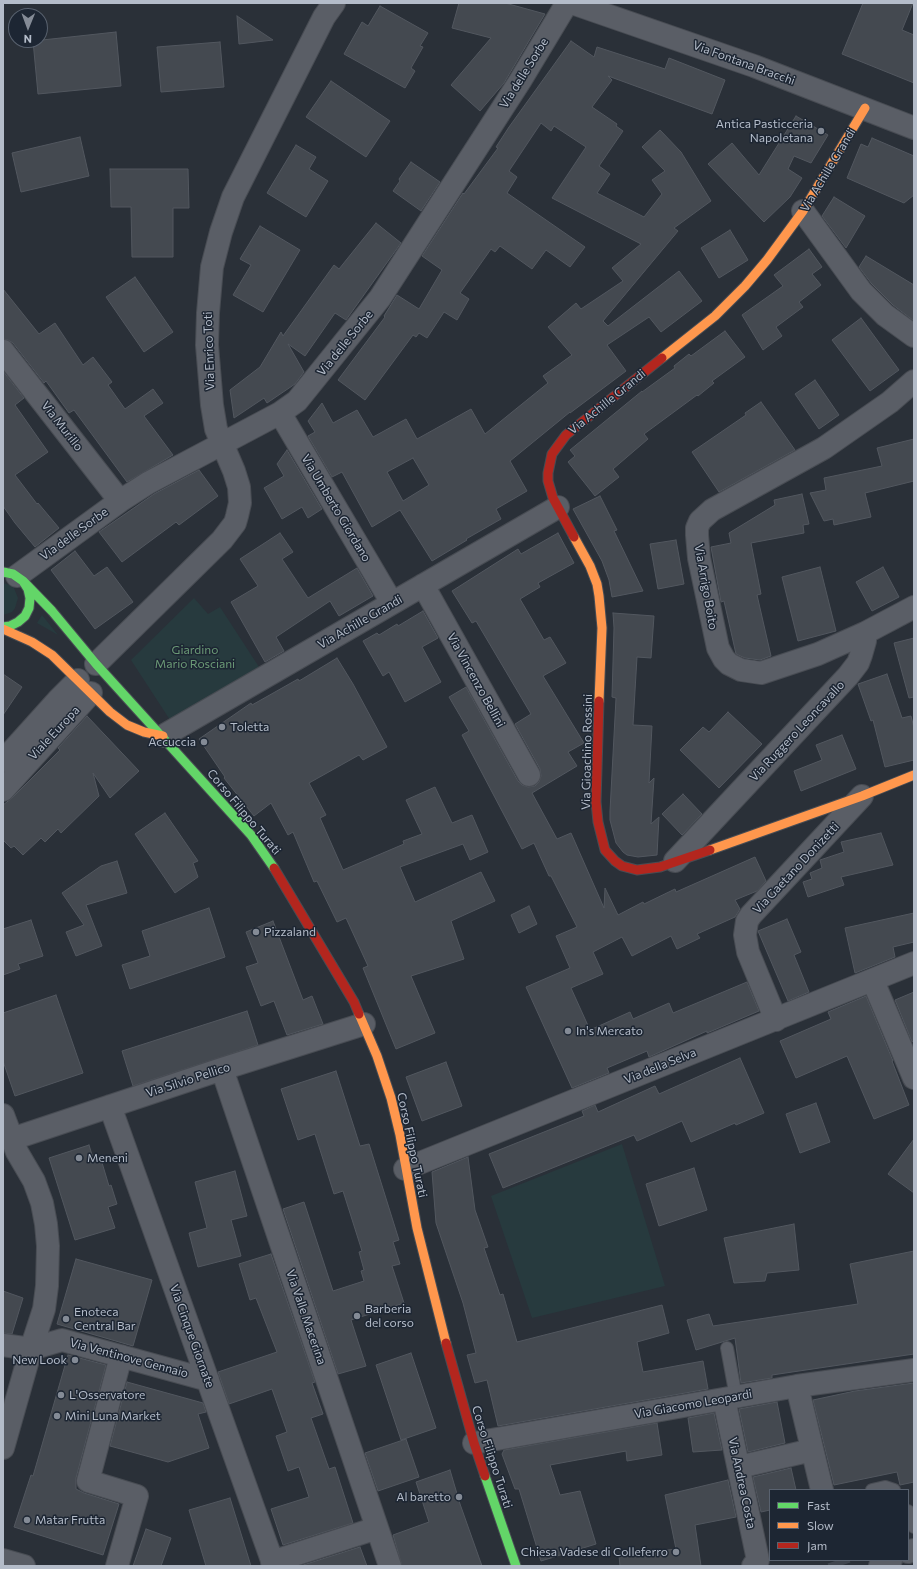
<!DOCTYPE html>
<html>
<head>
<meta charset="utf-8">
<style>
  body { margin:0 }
  #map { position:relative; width:917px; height:1569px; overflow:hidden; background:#2a3038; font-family:Commissioner,sans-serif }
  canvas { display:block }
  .frame { position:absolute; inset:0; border:4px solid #b4bcc9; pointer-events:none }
  .legend { position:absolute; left:769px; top:1489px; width:140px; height:72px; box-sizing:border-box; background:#1d2633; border:1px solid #59626f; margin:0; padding:5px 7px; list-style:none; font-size:12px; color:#b4bcc9 }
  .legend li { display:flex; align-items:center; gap:8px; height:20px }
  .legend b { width:20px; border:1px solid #59626f }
  .north { position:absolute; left:8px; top:8px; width:40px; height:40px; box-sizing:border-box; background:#1d2633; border:1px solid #59626f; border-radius:50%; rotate:181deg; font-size:11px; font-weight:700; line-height:16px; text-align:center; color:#b4bcc9 }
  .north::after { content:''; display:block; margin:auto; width:14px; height:18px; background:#848b96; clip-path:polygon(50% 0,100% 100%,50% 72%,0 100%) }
</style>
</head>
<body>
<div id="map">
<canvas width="917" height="1569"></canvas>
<div class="frame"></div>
<ul class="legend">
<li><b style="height:5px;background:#63d668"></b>Fast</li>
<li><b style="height:5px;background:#ff974d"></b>Slow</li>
<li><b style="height:5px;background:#b3261e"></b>Jam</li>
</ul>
<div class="north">N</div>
</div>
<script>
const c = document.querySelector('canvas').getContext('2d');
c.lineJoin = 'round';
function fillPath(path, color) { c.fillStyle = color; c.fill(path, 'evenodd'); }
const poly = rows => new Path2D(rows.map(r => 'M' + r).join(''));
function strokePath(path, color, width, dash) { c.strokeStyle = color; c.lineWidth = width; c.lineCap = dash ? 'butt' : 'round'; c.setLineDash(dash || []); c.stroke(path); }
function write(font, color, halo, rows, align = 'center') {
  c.font = font + ' Commissioner,sans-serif'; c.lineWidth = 3; c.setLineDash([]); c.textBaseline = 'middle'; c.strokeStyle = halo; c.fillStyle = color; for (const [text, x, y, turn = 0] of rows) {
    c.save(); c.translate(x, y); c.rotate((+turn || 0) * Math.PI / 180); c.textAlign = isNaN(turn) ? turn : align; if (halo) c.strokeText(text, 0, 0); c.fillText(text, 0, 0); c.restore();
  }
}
fillPath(poly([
  [3,583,10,585,14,588,18,598,15,608,12,612,3,615],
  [194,598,208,614,220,607,259,667,172,723,131,660],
  [42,615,58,635,37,623],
  [622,1144,665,1286,532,1318,491,1196]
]), '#273a3e');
const building = poly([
  [459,3,505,3,545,14,504,83,480,111,451,85,491,38,452,28,459,3],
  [863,3,913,3,902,30,914,35,914,83,842,54,863,3],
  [380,6,428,33,420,46,423,47,411,68,415,71,405,88,344,54,362,22,368,26,380,6],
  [237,16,273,40,239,44,237,16],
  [116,32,121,86,38,94,33,41,116,32],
  [571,41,594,57,597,47,665,69,669,58,725,80,712,114,608,76,612,80,592,107,617,124,616,126,623,131,599,166,610,174,597,193,644,217,662,194,652,180,665,171,642,147,660,130,681,152,711,201,674,228,678,231,603,321,608,326,679,271,702,301,661,332,649,317,607,345,626,371,570,413,570,412,510,461,527,491,496,509,501,519,466,539,467,540,432,561,400,510,372,527,342,472,332,477,308,436,315,432,308,421,322,403,333,423,357,410,373,437,406,419,417,439,471,409,485,434,548,383,543,376,572,355,548,327,576,303,581,309,623,281,612,268,641,244,552,198,586,147,554,126,551,131,541,123,509,171,517,177,507,193,585,247,570,267,546,250,532,269,500,246,495,252,491,249,460,293,469,299,457,320,444,312,427,338,419,333,416,337,413,335,365,400,338,380,385,317,384,316,397,295,419,309,442,270,422,256,461,196,463,193,464,194,498,148,496,147,509,127,571,41],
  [413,458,429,485,403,501,387,472,413,458],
  [220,42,224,87,161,92,157,47,220,42],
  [331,81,390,121,366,157,306,117,331,81],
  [796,116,828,135,811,163,794,156,788,169,802,178,790,197,764,222,708,164,732,143,759,175,796,116],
  [80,137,89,176,21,192,12,153,80,137],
  [872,138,914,156,914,195,904,203,847,178,861,144,868,147,872,138],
  [296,145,316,157,309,169,328,181,306,217,267,193,296,145],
  [411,162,440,182,421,211,393,191,400,181,399,179,411,162],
  [110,169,188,169,189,208,173,208,173,257,132,257,131,207,111,207,110,169],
  [834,197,865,216,846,248,822,216,834,197],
  [376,223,401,243,346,320,335,313,305,356,288,344,304,372,295,384,267,403,264,398,234,418,230,390,260,367,281,332,283,336,334,265,339,269,376,223],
  [260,226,300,250,263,312,233,295,251,265,240,259,260,226],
  [730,230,748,260,719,278,701,248,730,230],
  [809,249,822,267,812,274,821,285,799,302,803,307,776,327,782,336,763,350,742,315,783,286,774,275,809,249],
  [866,256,914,285,914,321,893,305,871,283,859,267,866,256],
  [135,277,173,332,144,352,106,297,135,277],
  [3,289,39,334,55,323,83,365,93,357,112,382,108,385,125,409,153,389,163,403,144,416,173,455,127,482,74,410,69,413,46,381,44,383,13,343,8,340,3,339,3,289],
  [861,318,899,370,870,391,832,340,861,318],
  [725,331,745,357,712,381,714,383,698,396,697,395,644,434,648,439,613,469,619,477,595,496,568,462,575,456,570,450,642,391,642,392,675,368,674,366,689,354,691,356,725,331],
  [3,371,24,398,15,405,48,452,15,475,37,504,38,503,59,528,35,547,15,523,3,506,3,371],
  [815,380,839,415,819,429,795,394,815,380],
  [761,402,795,450,719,492,692,452,746,415,745,413,761,402],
  [914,439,914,481,865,493,871,517,834,525,833,519,824,521,810,493,826,490,824,478,882,466,877,448,914,439],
  [287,450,322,509,308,518,302,507,282,519,264,488,284,476,277,464,287,450],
  [199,470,218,496,179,525,176,522,122,562,99,532,154,494,199,470],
  [802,494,809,524,803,525,804,533,751,543,761,594,757,595,771,656,760,660,745,658,736,654,724,601,721,602,711,547,731,543,729,533,775,505,774,500,802,494],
  [600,496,617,530,614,531,643,591,612,597,609,580,602,561,573,509,600,496],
  [280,533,293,552,282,559,308,598,357,568,373,596,339,616,330,601,276,637,284,651,265,662,231,602,258,586,240,559,280,533],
  [558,533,574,563,538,583,540,587,520,599,544,640,550,637,566,663,543,676,584,743,568,752,577,766,532,793,557,839,571,833,604,908,605,888,618,915,643,902,644,904,675,889,676,892,755,857,766,881,757,891,735,900,740,909,735,917,697,934,700,938,677,949,671,936,632,956,622,937,593,952,603,974,571,988,590,1030,630,1012,633,1019,669,1003,673,1013,747,982,759,1011,707,1033,707,1031,649,1057,647,1051,607,1068,609,1073,572,1088,526,987,570,968,556,936,577,927,551,876,549,876,534,843,522,849,462,735,469,731,449,697,466,687,518,781,522,785,528,787,535,786,539,782,541,776,540,769,515,724,531,714,476,621,472,623,452,591,518,549,521,554,558,533],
  [676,540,684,584,658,589,650,544,676,540],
  [75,551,94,576,107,567,133,602,95,629,51,570,75,551],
  [820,567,836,631,798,641,782,577,820,567],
  [883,567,899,597,872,611,856,582,883,567],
  [423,611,438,638,422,647,441,682,405,702,389,672,383,676,363,641,377,633,379,635,397,624,398,626,423,611],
  [613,613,654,616,651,658,637,657,633,725,652,726,649,783,654,778,651,824,659,817,657,855,638,857,627,855,623,852,616,843,610,820,610,811,616,698,612,697,614,628,613,613],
  [914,638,914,697,909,698,894,643,914,638],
  [337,658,353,684,387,747,363,760,359,755,309,783,326,815,320,818,343,870,404,844,403,841,422,834,406,800,435,787,452,823,472,815,488,852,470,860,463,844,400,867,415,902,481,872,495,901,451,921,464,959,411,976,435,1033,396,1049,363,968,368,966,346,918,337,922,317,881,314,882,293,832,288,835,271,803,254,816,224,778,225,777,199,739,251,703,252,705,298,679,299,681,337,658],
  [3,674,22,687,3,715,3,674],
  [887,674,902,718,911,716,914,728,914,760,885,767,873,720,871,721,858,684,887,674],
  [728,712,762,744,719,788,680,750,703,727,709,732,728,712],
  [87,716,139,771,110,798,93,773,99,796,61,833,58,829,45,842,41,838,23,855,14,846,11,848,3,840,3,805,12,798,60,750,58,748,87,716],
  [842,735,856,769,801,791,794,771,822,760,816,745,842,735],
  [683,794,702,814,682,835,662,814,683,794],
  [165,813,198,861,193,863,198,877,175,893,135,834,165,813],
  [881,833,893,865,841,877,844,885,808,897,803,882,812,879,810,873,822,868,820,860,844,852,841,842,881,833],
  [117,861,127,893,86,905,102,946,76,956,66,932,84,925,62,893,101,866,117,861],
  [529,906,537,924,519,933,511,915,529,906],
  [209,908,225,957,130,989,122,965,150,956,142,931,209,908],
  [914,913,914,942,893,947,895,957,855,973,845,928,914,913],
  [787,919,801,952,794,955,809,992,788,1001,758,931,787,919],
  [31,920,43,956,18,964,20,969,3,975,3,929,31,920],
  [273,921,303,1000,312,996,323,1024,287,1035,274,1001,261,1006,246,967,258,963,246,932,273,921],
  [914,992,914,1041,912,1042,895,1000,914,992],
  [56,995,83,1073,15,1096,3,1061,3,1013,56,995],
  [866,996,893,1061,892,1061,909,1105,874,1119,847,1056,796,1078,780,1041,831,1019,828,1012,866,996],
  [247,1011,258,1045,133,1086,122,1051,247,1011],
  [740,1058,764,1113,736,1125,735,1123,691,1142,682,1121,637,1141,634,1135,503,1188,489,1154,584,1116,582,1111,595,1105,598,1112,655,1086,659,1094,740,1058],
  [446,1062,462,1106,422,1121,406,1077,446,1062],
  [336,1071,360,1146,369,1144,399,1240,393,1242,400,1264,392,1266,404,1303,351,1320,366,1366,338,1374,283,1209,304,1202,333,1291,364,1281,361,1271,364,1270,359,1252,362,1251,343,1191,334,1194,315,1134,298,1140,281,1089,336,1071],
  [816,1103,830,1142,800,1153,786,1114,816,1103],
  [914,1139,914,1193,888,1174,914,1139],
  [89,1145,93,1158,100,1156,109,1186,111,1185,117,1204,108,1207,115,1228,75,1240,49,1158,89,1145],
  [468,1157,475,1210,488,1247,484,1248,500,1295,503,1294,517,1342,662,1305,669,1333,637,1342,643,1372,703,1361,708,1389,498,1426,487,1380,475,1383,467,1355,476,1353,463,1303,436,1223,432,1172,468,1157],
  [694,1168,707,1210,659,1226,646,1184,694,1168],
  [235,1171,247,1216,231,1220,241,1256,198,1267,189,1233,207,1228,195,1182,235,1171],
  [794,1224,799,1270,767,1273,765,1281,734,1283,724,1238,794,1224],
  [914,1251,914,1354,772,1375,772,1378,741,1383,735,1338,696,1350,687,1320,709,1314,713,1326,858,1304,850,1264,914,1251],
  [271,1254,315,1382,312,1383,323,1414,311,1418,329,1469,335,1467,353,1523,283,1545,271,1509,309,1497,299,1467,288,1471,276,1436,287,1432,272,1389,229,1404,218,1372,277,1352,256,1298,250,1300,239,1264,271,1254],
  [76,1259,152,1280,133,1346,57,1324,76,1259],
  [3,1291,23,1298,12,1334,3,1333,3,1291],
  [411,1353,436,1428,401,1440,376,1365,411,1353],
  [68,1355,106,1365,76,1478,76,1489,84,1493,119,1504,103,1555,14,1527,31,1475,33,1476,68,1355],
  [127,1382,203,1403,206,1412,198,1414,209,1448,168,1462,110,1446,127,1382],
  [914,1383,914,1482,900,1485,897,1472,834,1485,813,1400,855,1391,914,1383],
  [777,1402,785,1443,748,1452,739,1409,777,1402],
  [714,1413,722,1450,693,1452,688,1418,714,1413],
  [657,1423,662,1455,627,1461,626,1451,550,1465,560,1495,580,1491,596,1544,541,1561,519,1489,515,1489,502,1454,504,1450,657,1423],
  [406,1439,419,1477,378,1491,365,1453,406,1439],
  [791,1468,796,1490,770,1490,770,1510,761,1512,753,1477,791,1468],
  [450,1470,460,1504,482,1566,402,1566,393,1535,429,1522,416,1482,450,1470],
  [728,1480,736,1517,695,1525,701,1566,620,1566,619,1556,676,1549,665,1495,728,1480],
  [230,1498,251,1566,206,1566,189,1510,230,1498],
  [146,1529,171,1538,161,1566,133,1566,146,1529],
  [360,1547,367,1566,300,1566,360,1547]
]);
fillPath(building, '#444950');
strokePath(building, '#52575f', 1);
strokePath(poly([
  [838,1560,840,1566]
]), '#3f454e', 22, [22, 11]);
const lane = poly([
  [727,1348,736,1397],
  [872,1490,885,1487,894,1490],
  [908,1511,914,1527]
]);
const street = poly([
  [572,3,754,66,914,128],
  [803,211,861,291,885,315,914,336],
  [3,351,120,501],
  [914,381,890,402,824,448,712,510,700,521,697,528,697,535,699,558,718,648,724,659,729,664,741,670,761,673,818,654,865,633,914,607],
  [280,413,392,603],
  [17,576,120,501,148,483,280,413,297,401,380,298,520,81,567,3],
  [423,585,529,775],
  [96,664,222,540,235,523,237,516,240,503,239,487,234,471,216,429,212,405,207,345,208,313,212,267,221,232,233,197,324,17,334,3],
  [163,736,558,507],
  [3,761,58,700,78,680],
  [3,790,91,693],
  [675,861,848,676,858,663,861,655,865,641,865,633],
  [873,981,914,1078],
  [776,1020,748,952,745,935,747,921,751,915,862,796],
  [222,1069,390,1566],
  [110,1106,274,1566],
  [3,1115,17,1152,34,1181,42,1203,46,1224,48,1246,47,1286,44,1309,31,1349,3,1448],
  [12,1139,222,1069,364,1024],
  [405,1169,914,963],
  [3,1345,31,1349,62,1340,208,1380],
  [797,1386,822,1490],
  [724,1399,758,1560,753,1566],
  [474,1443,797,1386,914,1370],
  [739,1467,812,1450],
  [908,1552,914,1550],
  [3,1560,24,1566],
  [272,1562,377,1528],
  [117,1566,137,1496,88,1481,121,1356],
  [880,1566,891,1560]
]);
const fast = poly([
  [3,572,13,574,23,581,28,589,30,598,29,608,25,616,18,622,10,626,3,627],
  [23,581,52,611,96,664,251,835,274,868],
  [485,1476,516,1566]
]);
const slow = poly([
  [662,358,715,316,745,286,767,260,803,211,865,108],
  [574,537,590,566,597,584,599,596,602,628,599,701],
  [3,629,32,642,52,655,110,712,127,725,144,732,163,736],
  [710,850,862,796,914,775],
  [359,1014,377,1056,391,1098,400,1135,417,1228,446,1343]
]);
const jam = poly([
  [574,537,553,498,548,481,548,473,552,454,566,435,662,358],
  [599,701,596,802,598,822,605,850,615,861,622,866,637,870,660,867,710,850],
  [274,868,354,1002,359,1014],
  [446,1343,474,1443,485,1476]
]);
strokePath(lane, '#484c53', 14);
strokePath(street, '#484c53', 24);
strokePath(fast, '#484c53', 11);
strokePath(slow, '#484c53', 11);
strokePath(jam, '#484c53', 11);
strokePath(lane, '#5a5e66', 12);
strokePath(street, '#5a5e66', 22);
strokePath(fast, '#63d668', 9);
strokePath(slow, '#ff974d', 9);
strokePath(jam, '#b3261e', 9);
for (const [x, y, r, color] of [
  [821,131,4,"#848b96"],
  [222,727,4,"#848b96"],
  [204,742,4,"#848b96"],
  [256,932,4,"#848b96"],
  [568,1031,4,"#848b96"],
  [79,1158,4,"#848b96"],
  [357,1316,4,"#848b96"],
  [66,1319,4,"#848b96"],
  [75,1360,4,"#848b96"],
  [61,1395,4,"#848b96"],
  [57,1416,4,"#848b96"],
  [459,1497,4,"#848b96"],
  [27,1520,4,"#848b96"],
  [676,1552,4,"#848b96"]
]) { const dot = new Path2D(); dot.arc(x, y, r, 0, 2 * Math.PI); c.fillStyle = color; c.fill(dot); strokePath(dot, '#1d2633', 1.5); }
write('12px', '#b4bcc9', '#1d2633', [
  ["Via Fontana Bracchi",744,63,20],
  ["Via delle Sorbe",524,73,-58],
  ["Via Achille Grandi",828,170,-59],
  ["Via delle Sorbe",345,343,-51],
  ["Via Enrico Toti",209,351,-92],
  ["Via Achille Grandi",607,402,-39],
  ["Via Murillo",62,426,52],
  ["Via Umberto Giordano",336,508,59],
  ["Via delle Sorbe",74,534,-36],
  ["Via Arrigo Boito",706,587,80],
  ["Via Achille Grandi",360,622,-30],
  ["Via Vincenzo Bellini",476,680,61],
  ["Via Ruggero Leoncavallo",797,731,-47],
  ["Viale Europa",54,733,-47],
  ["Via Gioachino Rossini",587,752,-89],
  ["Corso Filippo Turati",244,812,50],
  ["Via Gaetano Donizetti",796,868,-47],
  ["Via della Selva",660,1066,-22],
  ["Via Silvio Pellico",188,1080,-18],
  ["Corso Filippo Turati",412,1145,78],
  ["Via Valle Macerina",306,1317,71],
  ["Via Cinque Giornate",192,1336,70],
  ["Via Ventinove Gennaio",129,1358,15],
  ["Via Giacomo Leopardi",693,1404,-10],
  ["Corso Filippo Turati",492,1457,72],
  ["Via Andrea Costa",742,1483,78]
]);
write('12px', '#b4bcc9', '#1d2633', [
  ["Antica Pasticceria",813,124,"right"],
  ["Napoletana",813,138,"right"],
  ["Toletta",230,727],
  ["Accuccia",196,742,"right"],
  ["Pizzaland",264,932],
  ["In's Mercato",576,1031],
  ["Meneni",87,1158],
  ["Barberia",365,1309],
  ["del corso",365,1323],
  ["Enoteca",74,1312],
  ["Central Bar",74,1326],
  ["New Look",67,1360,"right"],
  ["L'Osservatore",69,1395],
  ["Mini Luna Market",65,1416],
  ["Al baretto",451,1497,"right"],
  ["Matar Frutta",35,1520],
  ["Chiesa Vadese di Colleferro",668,1552,"right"]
], 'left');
write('12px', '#6b9a76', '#1d2633', [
  ["Giardino",195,650],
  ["Mario Rosciani",195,664]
]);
</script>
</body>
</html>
